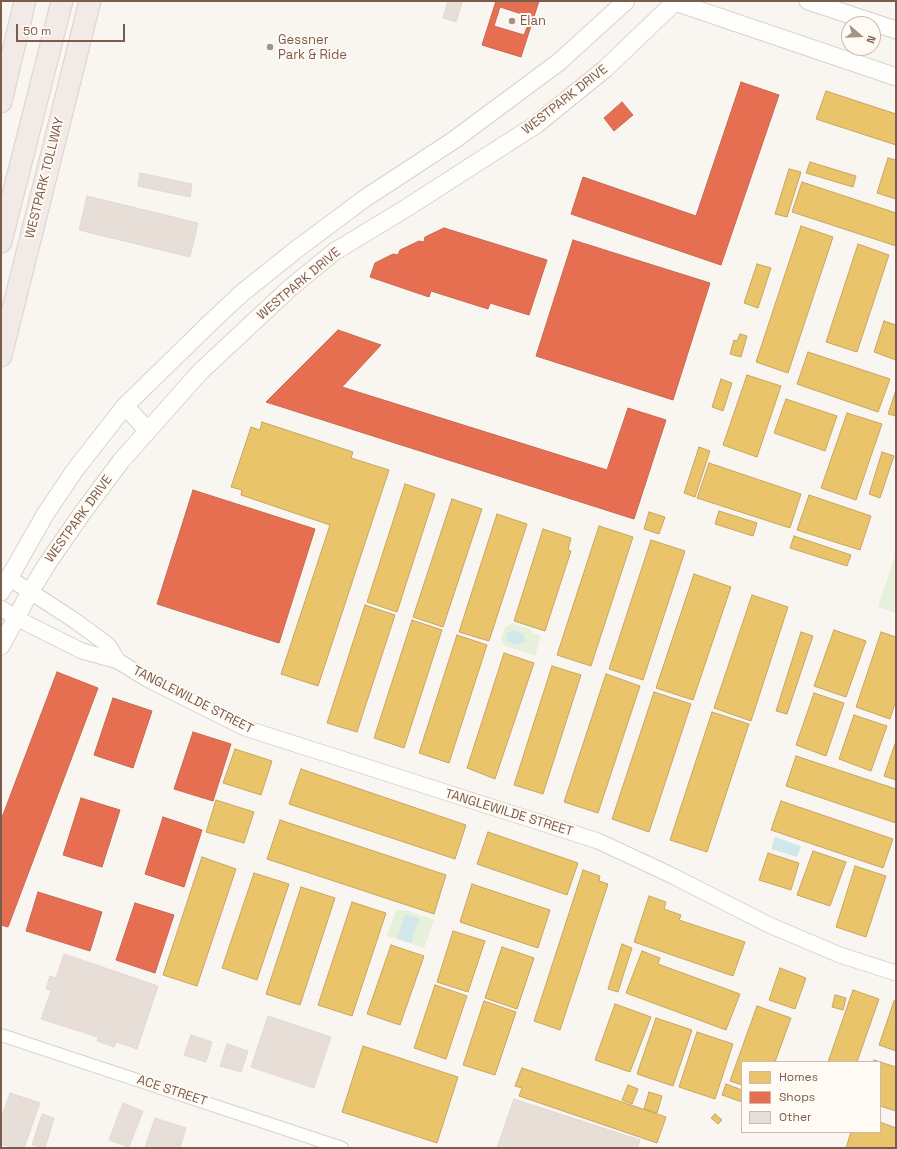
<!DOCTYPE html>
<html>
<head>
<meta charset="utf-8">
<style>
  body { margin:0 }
  #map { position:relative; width:897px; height:1149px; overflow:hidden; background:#f9f5f0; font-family:"Space Grotesk",sans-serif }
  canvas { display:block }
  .frame { position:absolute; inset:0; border:2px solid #7a5c4d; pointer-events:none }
  .legend { position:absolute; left:741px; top:1061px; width:140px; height:72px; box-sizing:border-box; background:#fffaf3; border:1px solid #cabbb1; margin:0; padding:5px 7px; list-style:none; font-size:12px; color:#7a5c4d }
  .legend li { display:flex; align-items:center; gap:8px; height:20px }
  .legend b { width:20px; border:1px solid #cabbb1 }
  .north { position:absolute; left:841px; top:16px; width:40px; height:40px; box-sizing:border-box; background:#fffaf3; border:1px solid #cabbb1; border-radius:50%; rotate:109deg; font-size:11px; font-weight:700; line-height:16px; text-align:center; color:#7a5c4d }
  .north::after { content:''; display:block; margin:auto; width:14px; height:18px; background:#a69286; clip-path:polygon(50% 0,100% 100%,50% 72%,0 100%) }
  .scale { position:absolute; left:16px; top:24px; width:109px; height:18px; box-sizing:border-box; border:2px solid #7a5c4d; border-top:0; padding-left:5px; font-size:12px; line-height:14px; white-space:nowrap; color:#7a5c4d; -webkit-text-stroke:3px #fffaf3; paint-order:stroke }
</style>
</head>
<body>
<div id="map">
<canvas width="897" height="1149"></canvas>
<div class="frame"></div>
<ul class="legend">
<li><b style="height:11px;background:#e9c46a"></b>Homes</li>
<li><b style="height:11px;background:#e76f51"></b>Shops</li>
<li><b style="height:11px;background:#e6ded7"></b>Other</li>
</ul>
<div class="north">N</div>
<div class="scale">50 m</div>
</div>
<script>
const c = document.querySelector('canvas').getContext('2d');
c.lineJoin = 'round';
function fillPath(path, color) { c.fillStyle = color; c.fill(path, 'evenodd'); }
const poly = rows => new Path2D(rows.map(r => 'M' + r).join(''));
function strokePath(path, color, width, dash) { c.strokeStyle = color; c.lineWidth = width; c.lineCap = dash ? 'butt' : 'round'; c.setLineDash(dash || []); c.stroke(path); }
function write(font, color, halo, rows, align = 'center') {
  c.font = font + ' "Space Grotesk",sans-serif'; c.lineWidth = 4; c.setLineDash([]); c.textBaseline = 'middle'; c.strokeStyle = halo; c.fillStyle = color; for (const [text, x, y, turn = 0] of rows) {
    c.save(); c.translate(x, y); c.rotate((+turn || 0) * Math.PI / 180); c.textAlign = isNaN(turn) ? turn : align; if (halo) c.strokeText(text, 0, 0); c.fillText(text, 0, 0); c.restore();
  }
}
fillPath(poly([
  [896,553,896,613,878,607],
  [512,623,530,629,533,633,541,636,535,656,505,646,501,639,505,627],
  [396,910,409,911,434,920,424,948,387,936]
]), '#e7f0db');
fillPath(poly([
  [514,630,523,635,525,641,523,643,519,644,513,644,508,641,506,634],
  [775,837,801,846,797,857,771,849],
  [405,914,419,918,411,943,397,938]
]), '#d0e8ea');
const homes = poly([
  [826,91,896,114,896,145,816,119,826,91],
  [888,158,896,160,896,199,877,193,888,158],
  [810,162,856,176,853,187,806,173,810,162],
  [789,169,801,172,787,217,775,214,789,169],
  [802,182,896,213,896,246,792,212,802,182],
  [801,226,833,237,788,373,756,362,801,226],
  [858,244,889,255,857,352,826,342,858,244],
  [757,264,771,268,758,308,744,303,757,264],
  [884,321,896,325,896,360,874,352,884,321],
  [740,334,747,336,741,357,730,354,734,340,737,341,740,334],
  [808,352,890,379,878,412,797,384,808,352],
  [747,375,781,386,757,457,723,445,747,375],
  [721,379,732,383,723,411,712,407,721,379],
  [896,390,896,416,888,414,896,390],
  [786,399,837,416,825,451,774,433,786,399],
  [847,413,882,424,856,500,821,488,847,413],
  [262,422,353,452,351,458,389,470,318,686,281,674,330,525,241,495,242,490,231,487,251,427,260,430,262,422],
  [699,447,710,451,695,497,684,493,699,447],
  [882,452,894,456,880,498,869,494,882,452],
  [709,463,801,494,790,528,697,498,709,463],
  [405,484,435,494,397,612,367,602,405,484],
  [809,495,871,516,860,550,797,530,809,495],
  [452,499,482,509,443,627,413,617,452,499],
  [719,511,757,523,753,536,715,524,719,511],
  [649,512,665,517,659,534,644,529,649,512],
  [497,514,527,524,489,641,459,632,497,514],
  [599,526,633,537,591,666,557,655,599,526],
  [543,529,571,538,568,550,571,551,545,631,514,621,543,529],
  [794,536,851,555,847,566,790,548,794,536],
  [651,540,685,551,643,680,609,669,651,540],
  [694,574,731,587,693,700,656,688,694,574],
  [752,595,788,607,751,721,714,708,752,595],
  [365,605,395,615,357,732,327,723,365,605],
  [412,620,442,630,404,748,374,738,412,620],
  [834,630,866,641,846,697,814,686,834,630],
  [801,632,813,636,787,714,776,711,801,632],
  [881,632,896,637,896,700,890,719,856,707,881,632],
  [457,635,487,645,449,763,419,753,457,635],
  [504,653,534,663,495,779,467,768,504,653],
  [552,666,581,675,543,794,514,785,552,666],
  [606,674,640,686,598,813,564,802,606,674],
  [654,692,691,704,649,832,612,819,654,692],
  [814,693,844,703,826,756,796,745,814,693],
  [712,712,749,724,707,852,670,840,712,712],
  [854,715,887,726,871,771,839,759,854,715],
  [896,741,896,780,884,776,896,741],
  [235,749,272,761,261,795,223,783,235,749],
  [796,756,896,789,896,823,786,786,796,756],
  [301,769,466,825,455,859,289,804,301,769],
  [216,800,254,812,244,843,206,832,216,800],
  [781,801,893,839,883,868,771,830,781,801],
  [280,820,446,875,434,914,267,859,280,820],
  [488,832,578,863,567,895,477,864,488,832],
  [813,851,846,862,830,906,797,895,813,851],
  [768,853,799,863,791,890,759,880,768,853],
  [202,857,236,869,197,986,163,975,202,857],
  [855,866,886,876,866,937,836,927,855,866],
  [583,870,600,876,599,881,608,884,560,1030,534,1021,583,870],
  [254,873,289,884,257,980,222,968,254,873],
  [472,884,550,910,538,948,460,922,472,884],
  [301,887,335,898,300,1005,266,994,301,887],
  [649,896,666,902,664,909,681,915,679,920,745,942,733,976,634,942,649,896],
  [352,902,386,913,352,1016,318,1005,352,902],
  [453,931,485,941,468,992,437,982,453,931],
  [622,944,632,948,618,992,608,989,622,944],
  [391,945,424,956,400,1025,367,1014,391,945],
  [502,947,534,958,517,1009,485,998,502,947],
  [642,951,660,958,658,964,740,994,726,1030,626,993,642,951],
  [780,968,806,978,795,1009,769,1000,780,968],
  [435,985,467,996,446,1059,414,1048,435,985],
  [853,990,879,999,857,1062,828,1062,853,990],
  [835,995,846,998,843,1010,832,1007,835,995],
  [484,1001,516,1012,495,1075,463,1065,484,1001],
  [894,1001,896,1001,896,1051,879,1045,894,1001],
  [615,1004,651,1017,630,1072,595,1060,615,1004],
  [757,1006,791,1018,775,1062,742,1062,742,1085,730,1081,757,1006],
  [656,1018,692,1030,673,1086,637,1074,656,1018],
  [697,1032,733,1044,715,1099,679,1087,697,1032],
  [363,1046,458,1077,437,1143,342,1112,363,1046],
  [874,1060,896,1067,896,1111,880,1106,880,1062,874,1062,874,1060],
  [522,1068,666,1117,657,1143,519,1096,522,1088,515,1086,522,1068],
  [726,1084,742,1090,742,1102,722,1095,726,1084],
  [628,1085,638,1089,632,1104,622,1100,628,1085],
  [649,1092,662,1096,657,1113,644,1109,649,1092],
  [715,1114,722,1120,718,1124,711,1118,715,1114],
  [880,1122,896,1128,896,1148,846,1148,851,1132,880,1132,880,1122]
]);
fillPath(homes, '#e9c46a');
strokePath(homes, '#c8a561', 1);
const shops = poly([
  [496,1,539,1,521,57,482,45,496,1],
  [500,7,531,17,524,35,494,26,500,7],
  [741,82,779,95,721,265,571,214,583,177,696,216,741,82],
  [622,102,633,115,614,131,604,118,622,102],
  [444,228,547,260,529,315,490,303,488,309,431,291,429,297,370,277,375,263,393,254,398,255,400,250,419,241,424,242,425,237,444,228],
  [573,240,710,283,673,400,536,356,573,240],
  [338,330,381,345,342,387,607,470,628,408,666,420,634,519,266,402,338,330],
  [193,490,315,529,279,643,157,604,193,490],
  [57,672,98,688,8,927,1,925,1,820,57,672],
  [113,698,152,711,133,768,94,755,113,698],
  [193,732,231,744,213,801,174,789,193,732],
  [81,798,120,810,102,867,63,855,81,798],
  [163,817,202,830,184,887,145,874,163,817],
  [38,892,102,912,90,951,26,931,38,892],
  [135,903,174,915,155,973,116,960,135,903]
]);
fillPath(shops, '#e76f51');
strokePath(shops, '#c66950', 1);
const building = poly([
  [448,1,462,2,456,22,443,18,448,1],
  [140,173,192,184,190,197,138,186,140,173],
  [87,196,198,223,190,257,79,230,87,196],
  [64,954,158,986,137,1049,116,1042,114,1047,97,1041,98,1037,41,1019,51,991,46,989,50,976,56,978,64,954],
  [268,1016,331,1037,314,1088,251,1067,268,1016],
  [191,1035,212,1042,206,1062,184,1055,191,1035],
  [227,1044,248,1051,241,1072,220,1066,227,1044],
  [10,1093,40,1103,24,1148,13,1148,1,1144,1,1119,10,1093],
  [514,1099,640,1140,637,1148,497,1148,514,1099],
  [123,1103,143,1111,129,1147,109,1140,123,1103],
  [42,1114,54,1118,45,1148,32,1145,42,1114],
  [155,1118,186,1128,180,1148,145,1148,155,1118]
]);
fillPath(building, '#e6ded7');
strokePath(building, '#e2d8d2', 1);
const minor = poly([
  [1,1035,342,1148]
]);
const tertiary = poly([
  [9,578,74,620,108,645,118,661],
  [1,608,16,618,82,651,118,661,147,679,245,728,598,841,673,876,769,925,840,955,896,973]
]);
const secondary = poly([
  [672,1,896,77],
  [808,1,896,30],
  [125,406,148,431],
  [1,592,46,513,75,470,125,406,210,323,242,293,297,249,364,199,454,140,559,62,626,1],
  [1,646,30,592,47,564,83,512,121,461,200,372,290,288,334,252,408,207,537,124,605,69,676,1]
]);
const motorway = poly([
  [1,102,25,1],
  [1,242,62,1],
  [1,356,90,1]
]);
strokePath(minor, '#d7d1cb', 14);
strokePath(tertiary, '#d7d1cb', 17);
strokePath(secondary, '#d9d2cb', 19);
strokePath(motorway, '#dad1cc', 23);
strokePath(minor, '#fefefd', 12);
strokePath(tertiary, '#fefefd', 15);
strokePath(secondary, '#fefefd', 17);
strokePath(motorway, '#f2eae7', 21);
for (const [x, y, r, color] of [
  [512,21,4,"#a69286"],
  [270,47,4,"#a69286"]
]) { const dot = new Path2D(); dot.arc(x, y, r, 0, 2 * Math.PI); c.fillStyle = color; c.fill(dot); strokePath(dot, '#fffaf3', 1.5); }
write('13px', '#7a5c4d', '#fffaf3', [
  ["Elan",520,21],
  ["Gessner",278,40],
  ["Park & Ride",278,55]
], 'left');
write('13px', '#7a5c4d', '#fffaf3', [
  ["WESTPARK DRIVE",565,100,-38],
  ["WESTPARK TOLLWAY",45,178,-76],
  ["WESTPARK DRIVE",299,284,-40],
  ["WESTPARK DRIVE",79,519,-54],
  ["TANGLEWILDE STREET",193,700,27],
  ["TANGLEWILDE STREET",509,813,17],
  ["ACE STREET",172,1091,18]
]);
</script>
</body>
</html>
